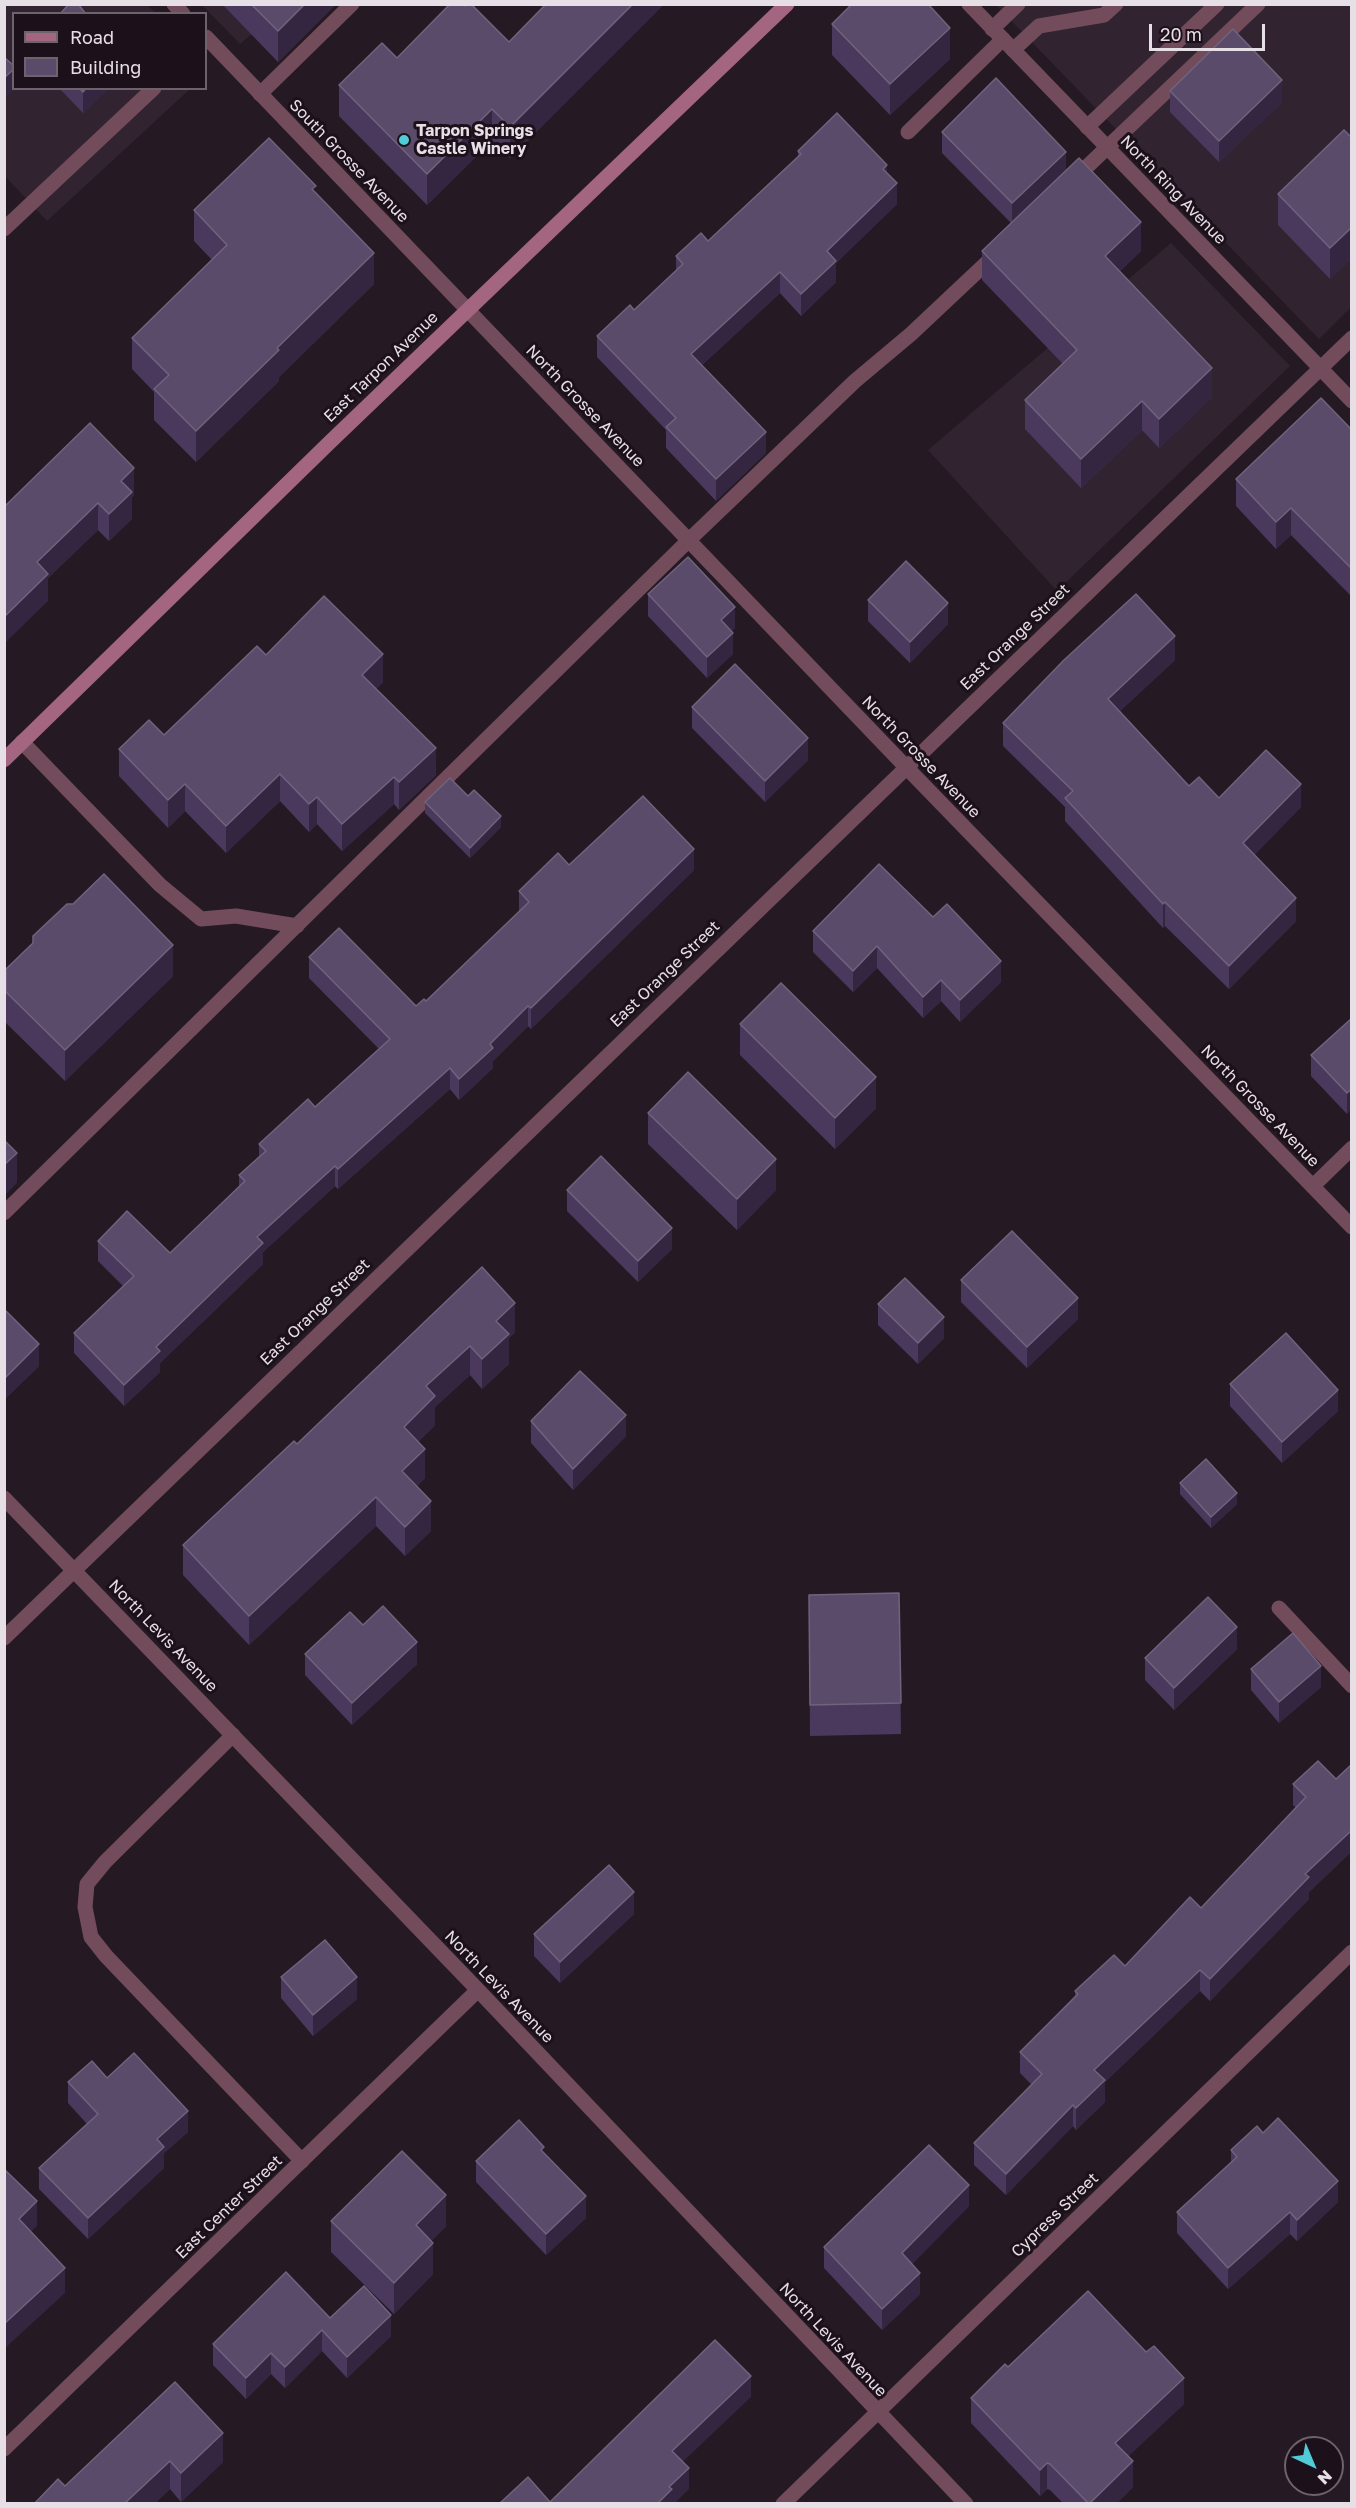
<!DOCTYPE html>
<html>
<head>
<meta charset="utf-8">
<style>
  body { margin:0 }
  #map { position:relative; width:1356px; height:2508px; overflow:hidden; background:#251a24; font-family:"Golos Text",sans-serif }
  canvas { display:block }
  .frame { position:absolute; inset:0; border:6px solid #e7dfe6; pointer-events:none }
  .legend { position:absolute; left:12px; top:12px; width:195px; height:78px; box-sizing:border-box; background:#1c111b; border:2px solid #6d636c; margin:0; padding:8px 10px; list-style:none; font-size:18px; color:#e7dfe6 }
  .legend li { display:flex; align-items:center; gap:12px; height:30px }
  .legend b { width:30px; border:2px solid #6d636c }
  .north { position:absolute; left:1284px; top:2436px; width:60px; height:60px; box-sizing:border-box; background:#1c111b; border:2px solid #6d636c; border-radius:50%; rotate:136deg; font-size:16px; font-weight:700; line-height:24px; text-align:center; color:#e7dfe6 }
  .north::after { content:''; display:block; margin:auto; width:21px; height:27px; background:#52cbd9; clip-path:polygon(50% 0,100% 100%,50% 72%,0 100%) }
  .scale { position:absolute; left:1149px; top:24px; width:116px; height:27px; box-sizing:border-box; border:3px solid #e7dfe6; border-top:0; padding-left:8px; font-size:18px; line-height:21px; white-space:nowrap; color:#e7dfe6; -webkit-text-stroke:4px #1c111b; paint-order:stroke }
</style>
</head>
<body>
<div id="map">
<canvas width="1356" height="2508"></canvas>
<div class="frame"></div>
<ul class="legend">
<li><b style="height:8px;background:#a3657f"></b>Road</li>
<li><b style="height:16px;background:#5b4b6b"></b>Building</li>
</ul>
<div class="north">N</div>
<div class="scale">20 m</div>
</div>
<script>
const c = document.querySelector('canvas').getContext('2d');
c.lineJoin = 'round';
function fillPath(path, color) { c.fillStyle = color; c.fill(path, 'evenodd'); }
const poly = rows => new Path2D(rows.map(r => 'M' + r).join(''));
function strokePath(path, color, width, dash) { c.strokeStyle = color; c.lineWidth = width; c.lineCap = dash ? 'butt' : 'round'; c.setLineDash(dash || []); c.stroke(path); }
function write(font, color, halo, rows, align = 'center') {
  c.font = font + ' "Golos Text",sans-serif'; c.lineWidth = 6; c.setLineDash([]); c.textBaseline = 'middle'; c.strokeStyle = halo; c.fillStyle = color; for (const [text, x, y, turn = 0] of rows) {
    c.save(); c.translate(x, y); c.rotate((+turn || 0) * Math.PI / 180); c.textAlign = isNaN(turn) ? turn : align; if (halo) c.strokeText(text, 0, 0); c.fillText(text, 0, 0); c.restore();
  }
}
fillPath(poly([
  [5,5,147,5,156,13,14,14,14,88,190,89,47,221,5,176],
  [202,5,286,5,240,44],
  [996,5,1351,5,1351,307,1319,339],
  [1171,243,1290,366,1057,591,928,450]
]), '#322331');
strokePath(poly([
  [992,29,1018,4],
  [1013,50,1039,26,1104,15,1116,4],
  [260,94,352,4],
  [1087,127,1217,4],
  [908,132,1003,39],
  [1073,180,1258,4],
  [4,229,154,88],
  [22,742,160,885,201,919,236,916,297,926],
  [1313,1186,1352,1148],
  [4,1213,689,540,855,381,911,334,995,255],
  [233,1735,105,1862,87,1884,85,1907,91,1937,106,1956,302,2161]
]), '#734c5c', 15);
strokePath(poly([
  [174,4,183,14],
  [969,4,1352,401],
  [206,37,906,767,1352,1227],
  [4,1498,478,1990,966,2504],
  [1279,1608,1352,1686],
  [4,1638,1352,338],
  [4,2449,478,1990],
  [783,2504,1352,1952]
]), '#734c5c', 15);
strokePath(poly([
  [4,760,330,442,787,4]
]), '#a3657f', 15);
fillPath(poly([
  [222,4,336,4,278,62],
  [546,4,664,4,510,158,492,141,427,205,339,116,339,85,397,58,509,42],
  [832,24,950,59,890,115,832,55],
  [59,88,109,88,83,113],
  [1170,91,1282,102,1219,162,1170,112],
  [942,132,1066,171,1141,251,1120,271,1212,397,1159,448,1142,430,1081,488,1025,429,1025,400,1063,364,982,280,982,251,1011,223,942,153],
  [1352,138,1352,258,1330,279,1278,225,1278,194],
  [798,151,887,173,897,204,836,263,836,282,801,316,780,293,702,365,766,453,716,501,666,448,666,430,597,357,597,336,634,310,676,271,676,256,708,241,798,156],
  [316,193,374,284,279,377,279,381,196,462,154,420,154,392,132,369,132,338,212,260,194,241,194,210],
  [1352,430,1352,597,1291,535,1276,549,1236,506,1236,479],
  [134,495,132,497,132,519,109,541,98,530,48,578,48,601,4,507],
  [648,594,735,628,731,631,733,654,707,678,648,616],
  [868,600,948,624,910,663,868,621],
  [266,655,383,682,376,689,436,775,399,810,394,804,342,851,317,824,309,832,280,801,226,853,185,811,168,828,119,776,119,749,164,735],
  [1175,660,1120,711,1189,786,1219,798,1301,807,1254,855,1296,921,1229,989,1165,926,1163,928,1065,821,1065,807,1003,746,1003,723],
  [692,707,808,760,765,802,692,728],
  [468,796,501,827,470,858,425,813,425,802],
  [569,865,694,870,531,1029,528,1026,493,1061,493,1068,459,1100,450,1089,338,1189,335,1186,263,1252,263,1264,160,1363,160,1372,124,1406,74,1353,74,1333,123,1286,98,1261,98,1241,170,1253,239,1187,239,1175,259,1156,259,1144,315,1107,379,1049,309,978,309,957,416,1006,426,1001,519,912,519,891],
  [933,917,1001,982,960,1022,941,1001,923,1018,877,968,853,992,813,952,813,931],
  [173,976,65,1081,6,1023,6,992],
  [1352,1018,1347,1114,1311,1076,1311,1055],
  [740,1024,876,1108,835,1149,740,1055],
  [648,1113,776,1190,737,1230,648,1144],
  [567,1190,672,1249,638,1282,567,1211],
  [482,1267,515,1332,509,1338,509,1364,482,1389,470,1375,435,1407,435,1425,418,1442,425,1478,417,1486,431,1531,405,1556,376,1526,249,1645,183,1575,183,1545,297,1444],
  [961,1280,1078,1319,1027,1368,961,1302],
  [878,1304,944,1338,918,1364,878,1325],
  [4,1309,39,1366,5,1399,4,1398],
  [1230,1384,1338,1411,1282,1463,1230,1406],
  [531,1421,626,1436,573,1490,531,1443],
  [1180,1483,1237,1504,1211,1528,1180,1494],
  [899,1593,901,1734,810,1736,809,1595],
  [363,1625,417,1664,352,1725,305,1675,305,1654],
  [1237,1649,1174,1710,1145,1680,1145,1658],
  [1251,1669,1321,1687,1279,1723,1251,1690],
  [1352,1764,1352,1851,1309,1892,1309,1899,1210,2001,1200,1991,1105,2082,1105,2102,1076,2130,1073,2126,1006,2195,974,2165,974,2143,1032,2085,1020,2073,1020,2052,1075,1996,1075,1991,1125,1966,1201,1908,1296,1808,1293,1805,1293,1784,1336,1779],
  [634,1914,560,1983,534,1956,534,1934],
  [281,1977,357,1999,313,2036,281,1998],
  [107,2078,188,2132,164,2153,164,2168,88,2239,39,2189,39,2168,87,2124,68,2103,68,2082],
  [1231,2150,1338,2202,1297,2241,1290,2234,1228,2289,1177,2233,1177,2212,1231,2162],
  [544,2153,586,2218,546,2255,476,2182,476,2161],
  [969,2206,912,2264,920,2294,882,2330,824,2268,824,2247],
  [331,2221,446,2226,431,2241,433,2274,394,2314,331,2252],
  [330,2318,391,2336,347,2378,322,2351,285,2388,271,2374,246,2399,213,2365,213,2344],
  [1008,2367,1184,2404,1128,2456,1133,2487,1116,2504,1064,2504,1050,2490,1047,2489,1040,2496,971,2423,971,2398],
  [175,2382,223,2462,181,2502,170,2489,154,2504,34,2504,65,2486]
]), '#4a395c');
fillPath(poly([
  [305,4,336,4,278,62,278,31],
  [633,4,664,4,510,158,510,127],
  [950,28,950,59,890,115,890,84],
  [14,69,14,88,15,88,4,99,4,78],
  [1282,80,1282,102,1219,162,1219,141],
  [86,88,109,88,83,113,83,92],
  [492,109,492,141,427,205,427,174],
  [1066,152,1066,173,1012,225,1012,203],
  [887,165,887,186,883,169],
  [897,183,897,204,836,263,836,282,801,316,801,294,827,251],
  [1141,222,1141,251,1105,285,1105,256],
  [1352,227,1352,258,1330,279,1330,248],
  [374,253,374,284,279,377,279,381,196,462,196,431,277,348],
  [780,272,780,293,691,375,691,354],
  [1212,368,1212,397,1159,448,1159,419],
  [1142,401,1142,430,1081,488,1081,459],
  [766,432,766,453,716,501,716,479],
  [134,468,134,495,132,497,132,519,109,541,109,514,121,481],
  [98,503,98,530,48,578,48,601,4,644,4,617,37,562],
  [1291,508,1291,535,1276,549,1276,522],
  [948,603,948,624,910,663,910,642],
  [735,607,735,628,721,641,721,620],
  [733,633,733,654,707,678,707,657],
  [1175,636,1175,660,1108,722,1108,699],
  [383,654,383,682,362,703,362,675],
  [808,738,808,760,765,802,765,781],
  [436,748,436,775,399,810,399,782],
  [280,774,280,801,226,853,226,826],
  [394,777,394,804,342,851,342,824],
  [185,784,185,811,168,828,168,800],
  [1301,784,1301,807,1243,867,1243,843],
  [317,797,317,824,309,832,309,804],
  [501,816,501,827,470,858,470,848],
  [694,849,694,870,531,1029,531,1008],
  [1296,898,1296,921,1229,989,1229,966],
  [1165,902,1165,926,1163,928,1163,904],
  [173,945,173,976,65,1081,65,1050],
  [877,946,877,968,853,992,853,971],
  [1001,961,1001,982,960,1022,960,1000],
  [941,980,941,1001,923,1018,923,997],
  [528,1006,528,1026,493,1061,493,1068,459,1100,459,1079,490,1044],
  [450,1068,450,1089,338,1189,338,1169],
  [876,1077,876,1108,835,1149,835,1118],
  [1352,1089,1352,1110,1347,1114,1347,1093],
  [17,1153,17,1183,4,1196,4,1165],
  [776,1159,776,1190,737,1230,737,1199],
  [335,1166,335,1186,263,1252,263,1264,160,1363,160,1372,124,1406,124,1385,156,1347,257,1237],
  [672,1228,672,1249,638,1282,638,1261],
  [1078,1298,1078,1319,1027,1368,1027,1347],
  [515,1303,515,1332,509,1338,509,1364,482,1389,482,1359,496,1321],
  [944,1317,944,1338,918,1364,918,1343],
  [39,1344,39,1366,5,1399,5,1378],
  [470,1346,470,1375,435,1407,435,1425,404,1456,404,1427,426,1386],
  [1338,1390,1338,1411,1282,1463,1282,1442],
  [626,1415,626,1436,573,1490,573,1469],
  [425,1449,425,1478,402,1500,402,1471],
  [1237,1493,1237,1504,1211,1528,1211,1517],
  [376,1497,376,1526,249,1645,249,1616],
  [431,1501,431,1531,405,1556,405,1527],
  [1237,1627,1237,1649,1174,1710,1174,1688],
  [417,1642,417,1664,352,1725,352,1703],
  [1321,1666,1321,1687,1279,1723,1279,1702],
  [1352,1830,1352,1851,1309,1892,1309,1899,1210,2001,1210,1979,1305,1874],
  [634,1892,634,1914,560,1983,560,1962],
  [1200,1970,1200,1991,1105,2082,1105,2102,1076,2130,1076,2108,1094,2070],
  [357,1977,357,1999,313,2036,313,2015],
  [1073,2105,1073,2126,1006,2195,1006,2174],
  [188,2111,188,2132,164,2153,164,2168,88,2239,88,2218,157,2139],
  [1338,2181,1338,2202,1297,2241,1297,2220],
  [969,2185,969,2206,902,2274,902,2253],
  [446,2195,446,2226,416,2256,416,2225],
  [586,2196,586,2218,546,2255,546,2234],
  [37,2201,37,2226,19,2243,19,2219],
  [1290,2212,1290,2234,1228,2289,1228,2268],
  [433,2243,433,2274,394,2314,394,2283],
  [65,2268,65,2293,4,2349,4,2324],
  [920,2273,920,2294,882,2330,882,2309],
  [391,2315,391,2336,347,2378,347,2357],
  [322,2330,322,2351,285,2388,285,2367],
  [271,2353,271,2374,246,2399,246,2378],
  [751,2376,751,2397,672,2472,672,2451],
  [1184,2378,1184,2404,1115,2469,1115,2443],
  [223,2433,223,2462,181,2502,181,2473],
  [170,2461,170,2489,154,2504,124,2504],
  [1133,2461,1133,2487,1116,2504,1089,2504],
  [1047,2463,1047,2489,1040,2496,1040,2470],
  [689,2468,689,2489,674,2504,657,2504,669,2487]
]), '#342540');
const building = poly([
  [69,4,78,4,86,14,60,14,69,4],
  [251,4,305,4,278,31,251,4],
  [450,4,463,4,465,6,467,4,471,4,509,42,546,4,633,4,510,127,492,109,427,174,339,85,382,43,397,58,450,4],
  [852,4,928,4,950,28,890,84,832,24,852,4],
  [1233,29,1282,80,1219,141,1170,91,1233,29],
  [4,57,14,66,14,69,4,78,4,57],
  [996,78,1066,152,1012,203,942,132,996,78],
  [79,88,86,88,83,92,79,88],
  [837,113,887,165,883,169,897,183,827,251,836,261,801,294,780,272,691,354,766,432,716,479,666,427,676,418,597,336,630,305,634,310,683,264,676,256,701,233,708,241,801,154,798,151,837,113],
  [1344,130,1352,138,1352,227,1330,248,1278,194,1344,130],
  [269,138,316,186,312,189,374,253,277,348,279,350,196,431,154,389,169,375,132,338,227,245,194,210,269,138],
  [1079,158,1141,222,1105,256,1212,368,1159,419,1142,401,1081,459,1025,400,1077,350,982,251,1079,158],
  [1321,398,1352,430,1352,569,1291,508,1276,522,1236,479,1321,398],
  [90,423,134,468,121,481,132,492,109,514,98,503,37,562,48,574,4,617,4,507,90,423],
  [688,557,735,607,721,620,733,633,707,657,648,594,688,557],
  [906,561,948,603,910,642,868,600,906,561],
  [1136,594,1175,636,1108,699,1189,786,1199,777,1219,798,1266,750,1301,784,1243,843,1296,898,1229,966,1165,902,1163,904,1065,798,1073,791,1003,723,1064,660,1136,594],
  [324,596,383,654,362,675,436,748,399,782,394,777,342,824,317,797,309,804,280,774,226,826,185,784,168,800,119,749,149,720,164,735,257,646,266,655,324,596],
  [735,664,808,738,765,781,692,707,735,664],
  [450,778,468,796,474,790,501,816,470,848,425,802,450,778],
  [643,796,694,849,531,1008,528,1006,490,1044,493,1048,459,1079,450,1068,338,1169,335,1166,257,1237,263,1243,156,1347,160,1351,124,1385,74,1333,134,1276,98,1241,127,1211,170,1253,245,1181,239,1175,266,1151,259,1144,308,1099,315,1107,390,1039,309,957,339,928,416,1006,424,999,426,1001,529,902,519,891,558,853,569,865,643,796],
  [879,864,933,917,947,904,1001,961,960,1000,941,980,923,997,877,946,853,971,813,931,879,864],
  [104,874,173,945,65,1050,6,992,6,969,33,943,33,936,67,904,73,904,104,874],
  [781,983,876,1077,835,1118,740,1024,781,983],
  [1352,1018,1352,1089,1347,1093,1311,1055,1352,1018],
  [688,1072,776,1159,737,1199,648,1113,688,1072],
  [4,1140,17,1153,4,1165,4,1140],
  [601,1156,672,1228,638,1261,567,1190,601,1156],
  [1012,1231,1078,1298,1027,1347,961,1280,1012,1231],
  [482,1267,515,1303,496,1321,509,1334,482,1359,470,1346,426,1386,435,1396,404,1427,425,1449,402,1471,431,1501,405,1527,376,1497,249,1616,183,1545,294,1441,297,1444,482,1267],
  [905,1278,944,1317,918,1343,878,1304,905,1278],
  [4,1309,39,1344,5,1378,4,1377,4,1309],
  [1286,1333,1338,1390,1282,1442,1230,1384,1286,1333],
  [580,1371,626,1415,573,1469,531,1421,580,1371],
  [1206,1459,1237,1493,1211,1517,1180,1483,1206,1459],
  [899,1593,901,1703,810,1705,809,1595,899,1593],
  [1208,1597,1237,1627,1174,1688,1145,1658,1208,1597],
  [383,1606,417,1642,352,1703,305,1654,350,1612,363,1625,383,1606],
  [1293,1633,1321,1666,1279,1702,1251,1669,1293,1633],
  [1318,1761,1336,1779,1352,1764,1352,1830,1305,1874,1309,1877,1210,1979,1200,1970,1094,2070,1105,2080,1076,2108,1073,2105,1006,2174,974,2143,1042,2074,1020,2052,1078,1994,1075,1991,1114,1955,1125,1966,1190,1897,1201,1908,1306,1797,1293,1784,1318,1761],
  [609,1865,634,1892,560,1962,534,1934,609,1865],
  [325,1940,357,1977,313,2015,281,1977,325,1940],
  [134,2053,188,2111,157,2139,164,2147,88,2218,39,2168,98,2114,68,2082,92,2061,107,2078,134,2053],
  [1278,2118,1338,2181,1297,2220,1290,2212,1228,2268,1177,2212,1237,2157,1231,2150,1257,2126,1263,2133,1278,2118],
  [519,2120,544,2147,541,2150,586,2196,546,2234,476,2161,519,2120],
  [929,2145,969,2185,902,2253,920,2273,882,2309,824,2247,929,2145],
  [402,2151,446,2195,416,2225,433,2243,394,2283,331,2221,402,2151],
  [4,2169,37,2201,19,2219,65,2268,4,2324,4,2169],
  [286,2272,330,2318,364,2286,391,2315,347,2357,322,2330,285,2367,271,2353,246,2378,213,2344,286,2272],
  [1088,2291,1146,2352,1154,2346,1184,2378,1115,2443,1133,2461,1089,2504,1050,2464,1047,2463,1040,2470,971,2398,1005,2364,1008,2367,1088,2291],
  [715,2340,751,2376,672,2451,689,2468,669,2487,672,2489,657,2504,499,2504,528,2477,550,2502,715,2340],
  [175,2382,223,2433,181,2473,170,2461,124,2504,34,2504,58,2479,65,2486,175,2382]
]);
fillPath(building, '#5b4b6b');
strokePath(building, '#71627e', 1.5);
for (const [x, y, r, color] of [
  [404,140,6,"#52cbd9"]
]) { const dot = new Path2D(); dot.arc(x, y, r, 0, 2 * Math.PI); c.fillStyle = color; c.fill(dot); strokePath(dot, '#1c111b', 2); }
write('bold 16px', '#e7dfe6', '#1c111b', [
  ["Tarpon Springs",416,131],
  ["Castle Winery",416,149]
], 'left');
write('16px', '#e7dfe6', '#1c111b', [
  ["South Grosse Avenue",349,161,46],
  ["North Ring Avenue",1173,190,46],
  ["East Tarpon Avenue",381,367,-44],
  ["North Grosse Avenue",585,406,46],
  ["East Orange Street",1015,637,-44],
  ["North Grosse Avenue",921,757,46],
  ["East Orange Street",665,974,-44],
  ["North Grosse Avenue",1260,1106,46],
  ["East Orange Street",315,1312,-44],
  ["North Levis Avenue",163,1636,46],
  ["North Levis Avenue",499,1987,46],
  ["East Center Street",229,2207,-44],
  ["Cypress Street",1055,2215,-44],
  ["North Levis Avenue",833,2340,47]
]);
</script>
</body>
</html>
